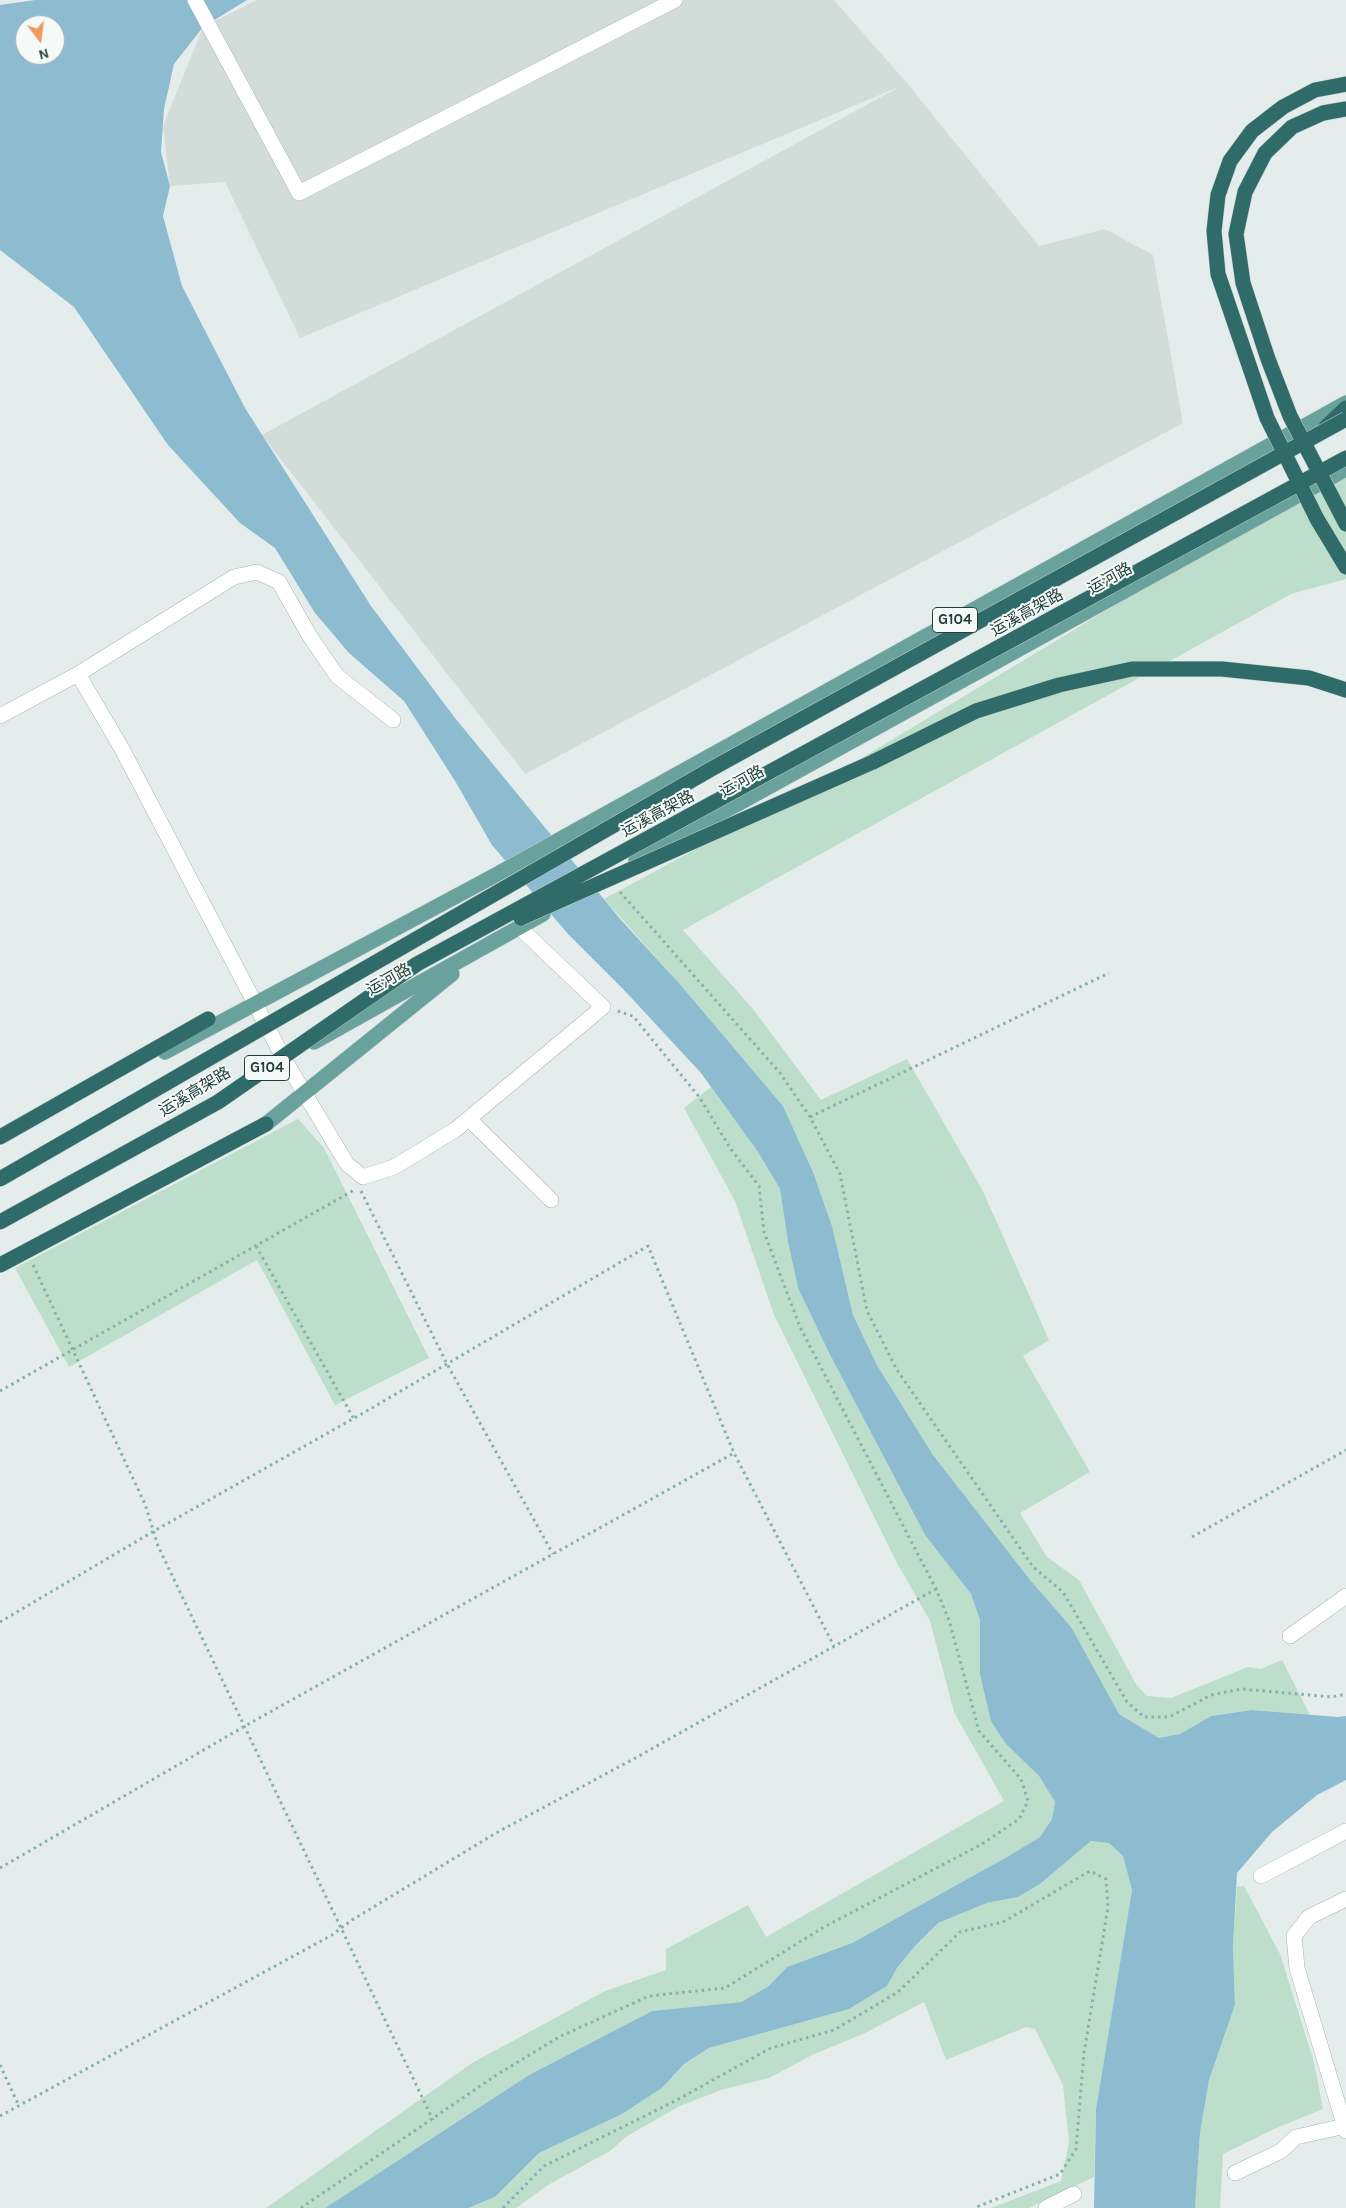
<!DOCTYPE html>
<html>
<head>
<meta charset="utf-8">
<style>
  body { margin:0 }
  #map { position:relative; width:1346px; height:2208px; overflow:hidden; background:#e4edeb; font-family:Karla,sans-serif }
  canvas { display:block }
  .north { position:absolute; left:15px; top:15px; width:50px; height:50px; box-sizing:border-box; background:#f5faf8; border:1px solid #a1afad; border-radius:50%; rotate:165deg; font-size:14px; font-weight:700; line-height:20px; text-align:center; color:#233f3c }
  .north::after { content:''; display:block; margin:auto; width:18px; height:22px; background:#f09a5f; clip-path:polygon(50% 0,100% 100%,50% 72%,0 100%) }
</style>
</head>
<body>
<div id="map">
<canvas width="1346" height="2208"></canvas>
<div class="north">N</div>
</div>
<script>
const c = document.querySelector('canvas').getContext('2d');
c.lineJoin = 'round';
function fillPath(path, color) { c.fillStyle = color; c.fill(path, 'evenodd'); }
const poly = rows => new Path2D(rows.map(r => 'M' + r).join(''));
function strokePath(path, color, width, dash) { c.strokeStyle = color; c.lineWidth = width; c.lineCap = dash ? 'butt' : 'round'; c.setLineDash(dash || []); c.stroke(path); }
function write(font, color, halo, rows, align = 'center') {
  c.font = font + ' Karla,"Noto Sans SC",sans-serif'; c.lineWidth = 4; c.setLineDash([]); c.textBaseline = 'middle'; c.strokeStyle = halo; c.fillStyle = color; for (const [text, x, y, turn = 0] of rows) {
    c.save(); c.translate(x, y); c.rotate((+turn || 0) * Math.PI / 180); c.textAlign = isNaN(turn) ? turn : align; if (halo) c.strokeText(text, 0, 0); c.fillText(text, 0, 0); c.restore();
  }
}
fillPath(poly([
  [257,0,834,0,907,83,1039,246,1105,229,1153,255,1183,423,525,774,262,435,901,86,300,338,225,182,170,186,163,126,203,27]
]), '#d2ddda');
fillPath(poly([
  [1346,466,1346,579,1291,594,683,930,753,1009,821,1100,907,1059,982,1189,1049,1340,1023,1356,1090,1472,1020,1513,1047,1557,1079,1580,1136,1684,1147,1696,1171,1698,1248,1667,1261,1669,1282,1660,1310,1715,1252,1710,1211,1716,1180,1734,1159,1738,1119,1714,933,1455,877,1365,853,1315,832,1226,813,1172,783,1106,679,983,604,899,835,774],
  [711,1087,758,1152,780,1189,788,1242,798,1288,829,1353,925,1535,971,1594,980,1620,980,1674,1006,1744,1039,1776,1055,1802,1052,1819,1040,1837,1007,1857,852,1943,787,1967,769,1986,741,2002,652,2011,529,2075,325,2208,266,2208,472,2063,605,1991,666,1970,666,1949,748,1905,766,1937,1004,1801,954,1712,930,1621,897,1563,774,1315,735,1201,684,1108],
  [298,1119,324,1148,429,1358,335,1405,257,1260,69,1367,15,1268],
  [1091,1841,1110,1843,1123,1856,1132,1890,1096,2109,1094,2177,1029,2208,991,2208,1061,2181,1069,2142,1063,2085,1035,2029,1026,2027,946,2060,924,2002,863,2034,812,2055,769,2078,721,2090,680,2106,627,2136,610,2151,548,2185,516,2208,468,2208,495,2197,539,2153,622,2114,662,2088,684,2064,709,2048,849,2009,887,1986,897,1968,915,1946,938,1923,987,1903,1018,1897,1040,1884],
  [1244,1886,1280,1954,1314,2062,1323,2109,1274,2129,1223,2154,1220,2208,1195,2208,1200,2133,1209,2080,1235,2005,1233,1946,1237,1887]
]), '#bddecb');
fillPath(poly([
  [35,0,247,0,203,27,174,64,164,109,161,152,170,186,163,216,182,286,245,408,371,606,455,718,621,920,679,983,783,1106,813,1172,832,1226,853,1315,877,1365,933,1455,1030,1580,1071,1627,1119,1714,1159,1738,1180,1734,1211,1716,1252,1710,1338,1717,1346,1716,1346,1780,1317,1795,1272,1832,1237,1873,1233,1946,1235,2005,1209,2080,1200,2133,1195,2208,1094,2208,1096,2109,1132,1890,1123,1856,1109,1843,1091,1841,1040,1884,1018,1897,987,1903,938,1923,915,1946,897,1968,887,1986,849,2009,709,2048,684,2064,662,2088,622,2114,539,2153,495,2197,468,2208,325,2208,529,2075,652,2011,741,2002,769,1986,787,1967,852,1943,1007,1857,1040,1837,1052,1819,1055,1802,1039,1776,1006,1744,991,1721,980,1674,980,1620,971,1594,925,1535,829,1353,798,1288,788,1242,780,1189,758,1152,701,1073,625,991,568,934,492,845,455,781,404,701,349,653,315,613,275,548,240,523,168,445,74,307,0,250,0,5],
  [25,25,55,25,55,55,25,55]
]), '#8dbcd1');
const minor = poly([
  [195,0,299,193,675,0],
  [78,674,122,749,284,1059,347,1164,363,1177,394,1167,455,1130,603,1007,520,928],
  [0,716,78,674,234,577,257,572,279,582,309,635,337,676,393,720],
  [469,1119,551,1200],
  [1290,1636,1346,1596],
  [1261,1876,1346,1831],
  [1346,1899,1309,1917,1294,1936,1297,1968,1346,2131],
  [1235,2173,1281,2151,1296,2137,1345,2126],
  [1046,2208,1074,2194]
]);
const major = poly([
  [636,860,1346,469],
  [314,1042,543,914],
  [165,1052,492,877,1346,403],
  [266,1124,452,974]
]);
const highway = poly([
  [1326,427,1346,408],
  [873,762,976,711,1059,685,1132,669,1222,669,1309,678,1346,690],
  [0,1137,208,1019]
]);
strokePath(minor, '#a6b5b3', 16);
strokePath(major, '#c1c9c8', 16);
strokePath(highway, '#c1c9c8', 16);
strokePath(poly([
  [620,892,780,1073,810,1117,840,1174,867,1311,897,1370,1033,1567,1063,1592,1127,1702,1144,1717,1169,1717,1211,1695,1242,1689,1332,1697,1346,1694],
  [810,1117,1109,973],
  [361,1191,447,1364,553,1554],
  [256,1246,354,1419],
  [33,1265,145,1504,158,1546,433,2120],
  [0,1391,354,1190],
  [1192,1537,1346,1450],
  [0,1622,154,1531,365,1412,648,1246,734,1453,834,1646],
  [0,1868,245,1726,734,1453],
  [0,2065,19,2106],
  [0,2116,332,1935,352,1920,496,1833,639,1756,936,1589],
  [301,2208,498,2074,559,2037,649,1996,725,1988,824,1927,982,1844,1019,1819,1028,1801,1021,1779,979,1731,949,1620,936,1589,800,1327,764,1232,759,1186,730,1148,700,1098,633,1016,617,1011],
  [503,2208,544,2166,675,2101,771,2048,834,2030,898,1992,960,1932,1003,1922,1090,1871,1106,1879,1108,1907,1084,2053,1076,2149,1060,2174,974,2208]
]), '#85b1aa', 3, [2.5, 4]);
strokePath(minor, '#fff', 15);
strokePath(major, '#69a29d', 15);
strokePath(highway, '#2f6b68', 15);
const highwayBridge = poly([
  [1346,84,1315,90,1283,107,1252,131,1230,161,1218,195,1214,231,1218,274,1267,418,1317,519,1346,567],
  [1346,109,1323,113,1292,127,1265,153,1245,192,1236,234,1243,283,1268,359,1290,416,1346,524],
  [521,918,873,762],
  [0,1179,713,768,1346,419],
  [0,1222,218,1102,417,964,1346,458],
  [0,1265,266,1124]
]);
strokePath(highwayBridge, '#c1c9c8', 16, []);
strokePath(highwayBridge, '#2f6b68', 15);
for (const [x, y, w] of [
  [955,620,45],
  [267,1068,45]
]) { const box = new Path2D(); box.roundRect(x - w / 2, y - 12.5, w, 25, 4); c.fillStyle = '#f5faf8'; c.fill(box); strokePath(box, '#233f3c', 1); }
write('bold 15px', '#233f3c', null, [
  ["G104",955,620],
  ["G104",267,1068]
]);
write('16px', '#233f3c', '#f5faf8', [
  ["运河路",1110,579,-29],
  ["运溪高架路",1027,613,-29],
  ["运河路",742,782,-29],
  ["运溪高架路",658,814,-28],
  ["运河路",389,980,-29],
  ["运溪高架路",195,1092,-31]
]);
</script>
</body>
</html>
